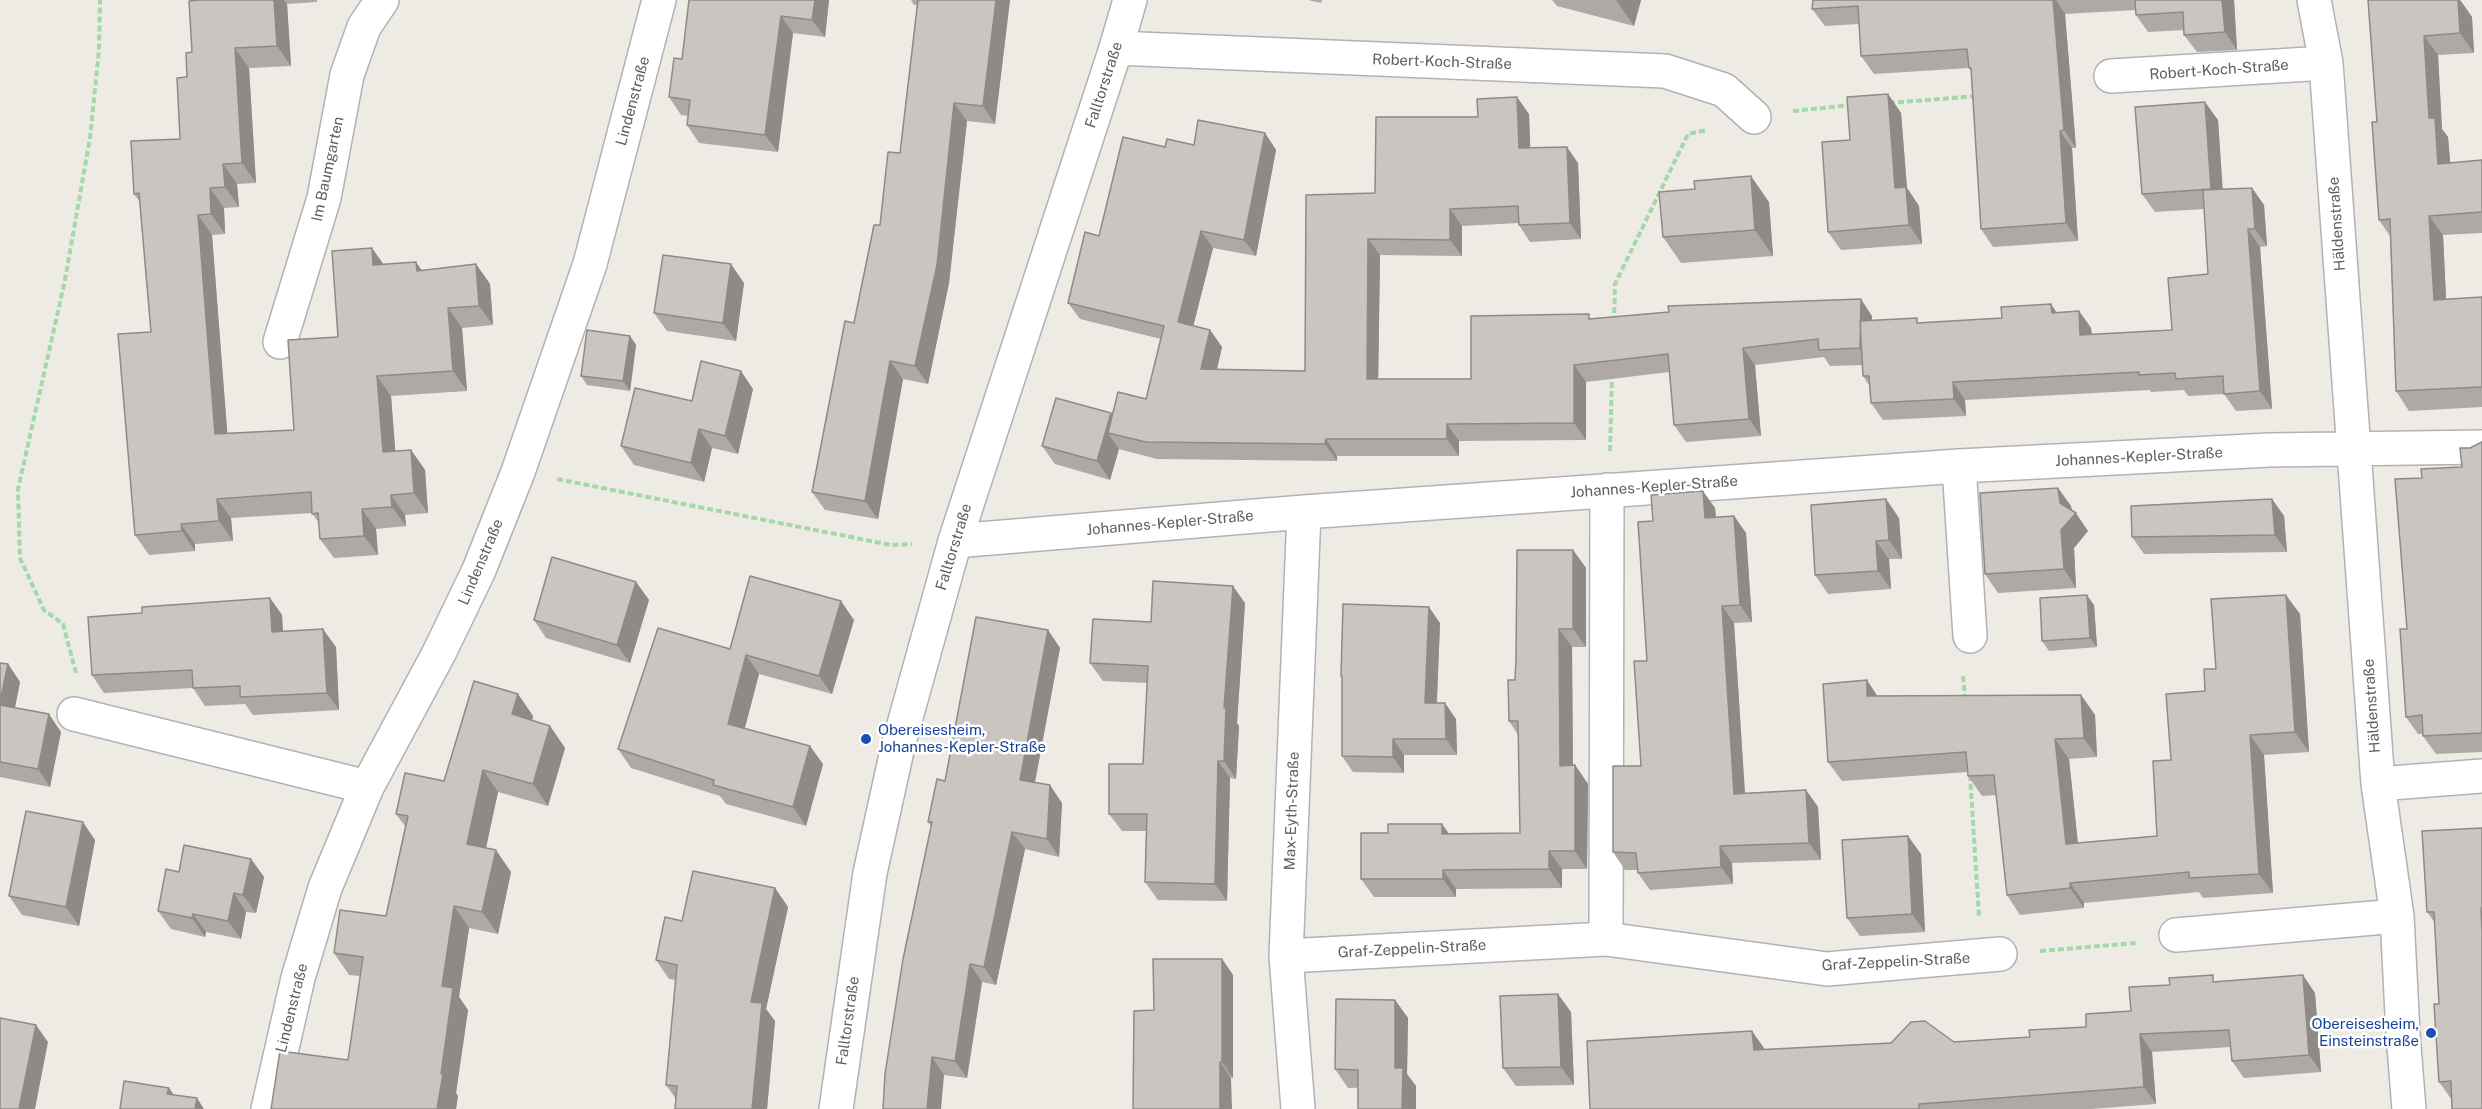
<!DOCTYPE html>
<html>
<head>
<meta charset="utf-8">
<style>
  body { margin:0 }
  canvas { display:block; background:#eeeae4 }
</style>
</head>
<body>
<canvas width="2482" height="1109"></canvas>
<script>
const c = document.querySelector('canvas').getContext('2d');
c.lineJoin = 'round';
const poly = rows => new Path2D(rows.map(r => 'M' + r).join(''));
function strokePath(path, color, width, dash) { c.strokeStyle = color; c.lineWidth = width; c.lineCap = dash ? 'butt' : 'round'; c.setLineDash(dash || []); c.stroke(path); }
function fillPath(path, color) { c.fillStyle = color; c.fill(path, 'evenodd'); }
function write(font, color, halo, rows, align = 'center') {
  c.font = font + ' "Public Sans",sans-serif'; c.lineWidth = 5; c.setLineDash([]); c.textBaseline = 'middle'; c.strokeStyle = halo; c.fillStyle = color; for (const [text, x, y, turn = 0] of rows) {
    c.save(); c.translate(x, y); c.rotate((+turn || 0) * Math.PI / 180); c.textAlign = isNaN(turn) ? turn : align; if (halo) c.strokeText(text, 0, 0); c.fillText(text, 0, 0); c.restore();
  }
}
const minor = poly([
  [2314,0,2326,63,2378,784,2397,916,2403,1034,2409,1109],
  [1116,48,1665,71,1724,90,1754,117],
  [2111,76,2326,63],
  [280,342,324,198,347,75,364,27,382,0],
  [1959,466,1970,636],
  [955,541,1304,512,1959,466,2269,450,2482,447],
  [74,714,367,787],
  [2378,784,2482,776],
  [2176,935,2397,916],
  [1606,939,1607,490],
  [1286,956,1606,939,1827,969,2000,954],
  [268,1109,298,978,325,888,367,787,439,653,479,570,518,472,590,264,659,0],
  [836,1109,870,873,898,746,955,541,1116,48,1130,0],
  [1298,1109,1286,956,1304,512]
]);
strokePath(minor, '#afb3b6', 36);
strokePath(poly([
  [1889,103,1977,96],
  [1793,111,1852,105],
  [1614,322,1615,284,1688,134,1707,130],
  [1610,451,1612,374],
  [557,479,891,545,912,544],
  [76,673,63,624,44,610,20,558,18,489,65,280,90,138,99,50,100,0],
  [1963,676,1965,698],
  [1970,775,1979,917],
  [2040,951,2137,943]
]), '#a3d8a7', 4, [6, 3]);
strokePath(minor, '#fff', 33);
fillPath(poly([
  [200,0,317,0,317,2,287,4,291,66,249,68,256,183,237,184,239,207,224,208,225,234,212,235,227,433,294,430,338,337,372,248,384,265,422,270,476,264,490,284,493,325,462,328,467,391,391,396,395,451,411,450,425,470,428,513,405,515,406,526,376,529,378,555,334,558,320,539,319,523,312,513,231,518,233,541,195,544,195,551,149,555,135,535,151,332,140,202,134,194,180,139,187,77,192,52],
  [689,0,829,0,825,37,793,33,778,152,699,143,687,125,689,116,681,115,669,97,682,59],
  [911,0,1010,0,995,124,967,121,949,283,928,384,903,379,878,519,825,510,812,492,854,323,900,153,917,5,914,5],
  [1308,0,1322,0,1321,3],
  [1552,0,1641,0,1634,26,1557,6],
  [1813,0,2234,0,2237,50,2197,52,2184,35,2184,30,2148,32,2136,15,2136,10,2065,14,2076,148,2072,148,2078,241,1993,247,1981,229,1971,71,1969,68,1874,74,1861,56,1859,24,1825,26,1812,9],
  [2368,0,2461,1,2472,17,2474,53,2438,55,2442,129,2448,137,2450,163,2482,160,2482,233,2443,235,2446,299,2482,297,2482,407,2409,411,2396,391,2390,236,2379,220,2377,122],
  [1888,94,1901,113,1907,188,1919,206,1922,244,1841,250,1828,232,1850,140],
  [1529,114,1530,148,1578,163,1581,239,1530,242,1519,225,1519,223,1462,226,1462,256,1380,255,1378,379,1471,379,1592,319,1872,316,1872,320,1920,323,2002,318,2079,311,2091,328,2092,334,2172,330,2208,274,2204,209,2155,212,2142,194,2218,120,2222,189,2252,188,2264,205,2267,246,2260,247,2272,409,2236,411,2224,394,2188,396,2184,390,2151,392,2150,390,1965,400,1966,416,1883,420,1871,403,1869,385,1863,376,1863,365,1830,366,1824,357,1755,365,1761,436,1686,442,1674,425,1669,372,1586,382,1586,440,1459,441,1459,456,1337,456,1337,461,1157,459,1119,449,1110,480,1055,464,1042,446,1111,413,1112,415,1146,399,1161,339,1080,319,1068,303,1099,236,1165,147,1194,145,1265,133,1276,150,1256,256,1213,248,1193,326,1210,330,1222,347,1217,369,1305,371,1375,193,1478,117],
  [1769,202,1773,256,1681,263,1663,237],
  [744,283,736,341,667,331,654,313],
  [630,336,636,345,630,391,587,385,581,376],
  [753,389,738,454,712,448,704,482,634,465,621,446,692,401],
  [2482,442,2482,752,2436,754,2423,736,2423,734,2418,734,2406,717,2407,629,2422,478,2462,467,2470,448],
  [2058,488,2071,506,2072,511,2088,531,2074,548,2076,588,1998,593,1985,574],
  [1886,499,1899,518,1902,559,1889,559,1891,589,1828,594,1815,575],
  [2272,499,2284,516,2287,552,2144,554,2132,537],
  [1715,508,1716,517,1734,516,1746,533,1752,622,1734,623,1745,793,1806,790,1818,807,1821,860,1732,863,1733,884,1650,890,1638,873,1637,870,1625,870,1613,852,1641,766,1653,521],
  [1573,550,1586,568,1586,647,1572,647,1573,765,1575,765,1588,784,1587,869,1562,869,1562,888,1456,889,1456,897,1374,897,1361,879,1450,834,1520,833,1518,735,1509,721,1515,680],
  [636,582,649,600,630,663,546,638,534,620],
  [270,598,282,615,283,632,336,647,339,710,253,715,245,704,205,706,193,688,104,693,92,675,142,613],
  [1245,603,1237,723,1239,726,1236,779,1230,778,1227,901,1158,900,1145,882,1146,831,1122,831,1109,814,1143,764,1147,683,1103,681,1090,663,1151,622],
  [2094,605,2097,647,2049,651,2042,641],
  [2300,614,2309,752,2264,755,2273,893,2203,898,2199,892,2084,903,2084,908,2020,915,2007,895,1996,795,1982,796,1968,776,1968,772,1842,781,1828,762,1877,696,2081,695,2095,715,2097,757,2069,759,2078,843,2157,836,2171,760,2216,669],
  [854,620,832,694,759,674,745,728,823,764,806,826,726,804,720,796,631,768,618,749,730,649],
  [1440,623,1437,703,1456,719,1457,755,1404,755,1404,773,1353,772,1342,756,1342,679,1341,676],
  [1048,630,1060,648,1035,783,1062,803,1059,857,1025,849,996,985,982,982,967,1078,944,1075,883,1109,931,826,928,822,945,781],
  [0,663,8,664,20,682,15,708,61,732,50,787,0,777],
  [518,694,533,716,532,721,550,726,565,748,548,806,498,792,486,848,511,872,498,934,469,928,459,997,468,1010,456,1093,458,1096,456,1109,271,1109,348,1060,360,976,349,975,334,953,386,916,405,826,396,814,444,781],
  [2482,828,2482,1109,2452,1100,2439,1082,2439,1004,2435,923,2427,912],
  [95,840,79,926,22,915,9,896],
  [1921,854,1925,932,1860,936,1847,918],
  [251,859,264,877,256,913,246,912,241,939,206,932,205,937,171,929,158,911,179,872],
  [775,888,788,907,766,1009,775,1021,767,1109,675,1109,676,1099,666,1085,676,980,669,979,656,960,682,921],
  [1222,959,1233,975,1233,1078,1231,1078,1154,1010],
  [2218,982,2315,993,2321,1072,2244,1078,2232,1061,2231,1047,2152,1052,2156,1104,2091,1109,1590,1109,1764,1048,1765,1050,1954,1042,2030,1037,2086,1027],
  [1395,1000,1408,1018,1407,1074,1416,1086,1348,1088,1335,1069],
  [1571,1012,1574,1085,1516,1086,1503,1068]
]), '#aea9a6');
fillPath(poly([
  [274,0,284,0,287,4,291,66,277,46],
  [815,0,829,0,825,37,812,20],
  [996,0,1010,0,995,124,983,106],
  [1616,0,1641,0,1634,26],
  [2053,0,2056,0,2065,14,2076,148,2064,130],
  [2222,0,2234,0,2237,50,2225,32],
  [2449,0,2460,0,2472,17,2474,53,2460,33],
  [781,16,793,33,778,152,765,135],
  [2424,36,2438,55,2442,129,2448,137,2452,183,2438,164,2429,118],
  [235,48,249,68,256,183,242,163],
  [1888,94,1901,113,1907,188,1919,206,1922,244,1909,225,1895,188],
  [1517,97,1529,114,1531,165,1519,148],
  [2205,102,2218,120,2224,207,2211,189],
  [954,103,967,121,949,283,928,384,915,366],
  [2060,131,2072,148,2078,241,2066,223],
  [1265,133,1276,150,1256,256,1244,240],
  [1567,147,1578,163,1581,239,1570,223],
  [223,164,237,184,239,207,225,187],
  [1751,176,1769,202,1773,256,1755,230],
  [210,188,224,208,225,234,211,214],
  [2252,188,2264,205,2267,246,2255,229],
  [1450,209,1462,226,1462,256,1450,240],
  [198,215,212,235,229,454,215,434],
  [2429,216,2443,235,2447,319,2434,300],
  [2248,229,2260,247,2272,409,2260,391],
  [1201,231,1213,248,1190,339,1178,322],
  [1368,239,1380,255,1378,395,1367,379],
  [372,248,386,268,373,265],
  [416,262,430,282,417,271],
  [476,264,490,284,493,325,479,306],
  [731,264,744,283,736,341,723,323],
  [1861,299,1872,316,1872,365,1860,348],
  [2051,304,2063,322,2052,313],
  [448,308,462,328,467,391,453,371],
  [2079,311,2091,328,2093,352,2080,335],
  [1210,330,1222,347,1213,386,1201,369],
  [630,336,636,345,630,391,623,381],
  [1743,348,1755,365,1761,436,1749,419],
  [890,361,903,379,878,519,865,501],
  [1574,365,1586,382,1586,440,1574,423],
  [741,371,753,389,738,454,725,436],
  [377,376,391,396,397,472,383,452],
  [1953,382,1965,400,1966,416,1954,399],
  [1111,413,1124,431,1108,433,1119,449,1110,480,1097,461],
  [1447,424,1459,441,1459,456,1447,439],
  [699,429,712,448,704,482,691,463],
  [1326,439,1337,456,1337,461,1325,444],
  [411,450,425,470,428,513,414,493],
  [2058,488,2071,506,2072,517,2076,513,2088,531,2074,548,2076,588,2064,569],
  [1703,491,1715,508,1717,535,1705,518],
  [391,495,405,515,406,526,392,507],
  [217,499,231,518,233,541,219,521],
  [1886,499,1899,518,1902,559,1889,540],
  [2272,499,2284,516,2287,552,2275,535],
  [362,509,376,529,378,555,364,536],
  [1734,516,1746,533,1752,622,1740,605],
  [181,524,195,544,195,551,182,531],
  [1876,541,1889,559,1891,589,1878,571],
  [1573,550,1586,568,1586,647,1573,629],
  [636,582,649,600,630,663,617,645],
  [1233,586,1245,603,1237,723,1239,726,1236,779,1224,761,1224,708],
  [2087,595,2094,605,2097,647,2090,638],
  [2286,595,2300,614,2309,752,2295,732],
  [270,598,282,615,284,650,272,632],
  [841,601,854,620,832,694,819,676],
  [1722,606,1734,623,1746,811,1734,794],
  [1429,607,1440,623,1436,719,1425,703],
  [323,629,336,647,339,710,327,693],
  [1559,629,1572,647,1573,784,1560,766],
  [1048,630,1060,648,1032,797,1020,780],
  [746,655,759,674,741,742,728,724],
  [8,664,20,682,12,722,0,705],
  [1867,680,1880,700,1867,696],
  [518,694,533,716,527,736,512,714],
  [2081,695,2095,715,2097,757,2084,738],
  [1445,703,1456,719,1457,755,1446,739],
  [49,714,61,732,50,787,38,769],
  [550,726,565,748,548,806,533,784],
  [2250,735,2264,755,2273,893,2259,874],
  [1393,739,1404,755,1404,773,1393,757],
  [2055,739,2069,759,2080,864,2066,844],
  [810,746,823,764,806,826,793,807],
  [1218,761,1230,778,1227,901,1215,884],
  [1575,765,1588,784,1587,869,1575,851],
  [483,770,498,792,482,866,467,844],
  [1050,785,1062,803,1059,857,1047,839],
  [1806,790,1818,807,1821,860,1809,843],
  [83,822,95,840,79,926,66,907],
  [1442,824,1455,842,1442,834],
  [1012,832,1025,849,996,985,984,967],
  [1908,836,1921,854,1925,932,1912,914],
  [1720,846,1732,863,1733,884,1721,867],
  [496,850,511,872,498,934,482,912],
  [1549,851,1562,869,1562,888,1549,869],
  [251,859,264,877,256,913,243,895],
  [1443,870,1456,889,1456,897,1443,879],
  [2070,883,2084,903,2084,908,2070,888],
  [775,888,788,907,766,1009,775,1021,767,1109,752,1109,751,1002],
  [234,893,246,912,241,939,228,921],
  [454,906,469,928,459,997,468,1010,456,1093,458,1096,456,1109,437,1109,441,1074,442,986],
  [193,914,206,932,205,937,192,918],
  [1222,959,1233,975,1233,1078,1222,1062],
  [970,964,982,982,967,1078,955,1061],
  [2303,975,2315,993,2321,1072,2309,1055],
  [1558,994,1571,1012,1574,1085,1561,1067],
  [1395,1000,1408,1018,1407,1074,1416,1086,1416,1109,1402,1109,1395,1068],
  [36,1025,48,1042,35,1109,19,1109],
  [1752,1031,1764,1048,1766,1067,1754,1050],
  [2140,1034,2152,1052,2156,1104,2144,1087],
  [932,1057,944,1075,941,1109,927,1109],
  [1220,1062,1231,1078,1232,1109,1220,1109],
  [169,1088,182,1106,167,1094],
  [197,1098,204,1109,195,1109]
]), '#8d8a87');
const building = poly([
  [200,0,274,0,277,46,235,48,242,163,223,164,225,187,210,188,211,214,198,215,215,434,294,430,288,340,338,337,332,251,372,248,373,265,416,262,417,271,476,264,479,306,448,308,453,371,377,376,383,452,411,450,414,493,391,495,392,507,362,509,364,536,320,539,318,513,312,514,311,492,217,499,219,521,181,524,182,531,135,535,118,334,151,332,139,193,134,194,131,141,180,139,177,78,187,77,186,53,192,52,189,1,200,0],
  [689,0,815,0,812,20,781,16,765,135,687,125,690,100,669,97,674,58,682,59,689,0],
  [918,0,996,0,983,106,954,103,937,265,915,366,890,361,865,501,812,492,845,321,854,323,874,225,880,225,888,152,900,153,918,0],
  [1813,0,2053,0,2064,130,2060,131,2066,223,1981,229,1971,68,1969,68,1967,49,1861,56,1858,6,1812,9,1813,0],
  [2135,0,2222,0,2225,32,2184,35,2183,12,2136,15,2135,0],
  [2368,0,2458,0,2460,33,2424,36,2429,118,2435,118,2438,164,2482,160,2482,212,2429,216,2434,300,2482,297,2482,387,2396,391,2390,219,2379,220,2372,122,2377,122,2368,0],
  [1888,94,1895,188,1906,187,1909,225,1828,232,1822,142,1850,140,1847,97,1888,94],
  [1517,97,1519,148,1567,147,1570,223,1519,225,1518,206,1450,209,1450,240,1368,239,1367,379,1471,379,1471,316,1589,314,1589,319,1669,312,1668,306,1861,299,1860,348,1819,350,1818,339,1743,348,1749,419,1674,425,1668,354,1574,365,1574,423,1447,424,1447,439,1326,439,1325,444,1146,442,1108,433,1118,392,1146,399,1164,326,1068,303,1085,232,1099,236,1123,137,1165,147,1167,139,1194,145,1198,120,1265,133,1244,240,1201,231,1178,322,1210,330,1201,369,1305,371,1306,195,1375,193,1376,117,1478,117,1477,99,1517,97],
  [2205,102,2211,189,2142,194,2135,107,2205,102],
  [1751,176,1755,230,1663,237,1659,192,1695,189,1694,181,1751,176],
  [2252,188,2255,229,2248,229,2260,391,2224,394,2223,376,2176,379,2175,373,2139,375,2139,372,1953,382,1954,399,1871,403,1869,376,1863,376,1860,321,1917,318,1917,323,2002,318,2001,307,2051,304,2052,313,2079,311,2080,335,2172,330,2168,278,2208,274,2203,190,2252,188],
  [663,255,731,264,723,323,654,313,663,255],
  [587,330,630,336,623,381,581,376,587,330],
  [701,361,741,371,725,436,699,429,691,463,621,446,635,388,692,401,701,361],
  [1056,398,1111,413,1097,461,1042,446,1056,398],
  [2482,442,2482,733,2423,736,2422,715,2406,717,2400,629,2407,629,2395,479,2422,478,2421,469,2462,467,2460,448,2470,448,2482,442],
  [2058,488,2060,503,2076,513,2061,530,2064,569,1985,574,1980,493,2058,488],
  [1703,491,1705,518,1734,516,1740,605,1722,606,1734,794,1806,790,1809,843,1720,846,1721,867,1638,873,1636,853,1613,852,1613,766,1641,766,1634,661,1647,661,1638,522,1653,521,1651,495,1703,491],
  [1886,499,1889,540,1876,541,1878,571,1815,575,1811,505,1886,499],
  [2272,499,2275,535,2132,537,2131,506,2272,499],
  [1517,550,1573,550,1573,629,1559,629,1560,766,1575,765,1575,851,1549,851,1549,869,1443,870,1443,879,1361,879,1361,833,1388,833,1388,824,1442,824,1442,834,1520,833,1518,721,1509,721,1508,680,1515,680,1516,660,1517,550],
  [552,557,636,582,617,645,534,620,552,557],
  [750,576,841,601,819,676,746,655,728,724,810,746,793,807,713,785,714,780,618,749,658,628,730,649,750,576],
  [1153,581,1233,586,1224,708,1226,708,1224,761,1218,761,1215,884,1145,882,1147,814,1109,814,1109,764,1143,764,1148,666,1090,663,1093,619,1151,622,1153,581],
  [2087,595,2090,638,2042,641,2040,598,2087,595],
  [2286,595,2295,732,2250,735,2259,874,2189,878,2189,872,2070,883,2070,888,2007,895,1994,775,1968,776,1966,752,1828,762,1823,684,1867,680,1867,696,2081,695,2084,738,2055,739,2066,844,2157,836,2153,761,2171,760,2166,694,2205,691,2204,669,2216,669,2211,599,2286,595],
  [270,598,272,632,323,629,327,693,240,697,240,686,193,688,192,670,92,675,88,617,142,613,142,607,270,598],
  [1343,604,1429,607,1425,703,1445,703,1446,739,1393,739,1393,757,1342,756,1342,676,1341,676,1343,604],
  [976,617,1048,630,1020,780,1050,785,1047,839,1012,832,984,967,970,964,955,1061,932,1057,927,1109,883,1109,885,1074,903,959,932,822,928,822,937,779,945,781,976,617],
  [0,663,8,664,0,702,0,663],
  [474,681,518,694,512,714,550,726,533,784,483,770,467,844,496,850,482,912,454,906,442,986,453,988,441,1074,443,1074,437,1109,271,1109,280,1051,348,1060,363,957,334,953,340,910,386,916,408,816,396,814,405,773,444,781,474,681],
  [0,705,49,714,38,769,0,762,0,705],
  [26,811,83,822,66,907,9,896,26,811],
  [2482,828,2482,908,2481,908,2482,931,2482,1109,2452,1109,2451,1081,2439,1082,2434,1004,2439,1004,2434,912,2427,912,2422,831,2482,828],
  [1908,836,1912,914,1847,918,1842,840,1908,836],
  [184,845,251,859,243,895,234,893,228,921,193,914,192,918,158,911,166,869,179,872,184,845],
  [693,871,775,888,751,1002,762,1003,752,1109,675,1109,677,1086,666,1085,677,965,656,960,665,917,682,921,693,871],
  [1153,959,1222,959,1222,1062,1220,1062,1220,1109,1133,1109,1134,1011,1154,1010,1153,959],
  [2213,975,2213,982,2303,975,2309,1055,2232,1061,2229,1030,2140,1034,2144,1087,1919,1104,1919,1109,1590,1109,1587,1041,1752,1031,1754,1050,1891,1043,1911,1022,1925,1021,1954,1042,2030,1037,2029,1030,2086,1027,2086,1014,2131,1011,2129,987,2170,985,2169,978,2213,975],
  [1558,994,1561,1067,1503,1068,1500,996,1558,994],
  [1336,999,1395,1000,1395,1068,1403,1068,1402,1109,1358,1109,1358,1070,1335,1069,1336,999],
  [0,1018,36,1025,19,1109,0,1109,0,1018],
  [124,1081,169,1088,167,1094,197,1098,195,1109,120,1109,124,1081]
]);
fillPath(building, '#cac5c1');
strokePath(building, '#8d8a87', 1.5);
for (const [x, y, r, color] of [
  [866,739,6,"#1a4fb4"],
  [2431,1033,6,"#1a4fb4"]
]) { const dot = new Path2D(); dot.arc(x, y, r, 0, 2 * Math.PI); c.fillStyle = color; c.fill(dot); strokePath(dot, '#fff', 2); }
write('15px', '#5c6164', '#fff', [
  ["Robert-Koch-Straße",1442,62,2],
  ["Robert-Koch-Straße",2219,70,-4],
  ["Falltorstraße",1104,85,-72],
  ["Lindenstraße",633,101,-75],
  ["Im Baumgarten",328,169,-78],
  ["Häldenstraße",2337,224,-94],
  ["Johannes-Kepler-Straße",2139,457,-3],
  ["Johannes-Kepler-Straße",1654,487,-4],
  ["Johannes-Kepler-Straße",1170,523,-5],
  ["Falltorstraße",954,547,-73],
  ["Lindenstraße",481,562,-67],
  ["Häldenstraße",2372,706,-94],
  ["Max-Eyth-Straße",1292,811,-88],
  ["Graf-Zeppelin-Straße",1412,949,-3],
  ["Graf-Zeppelin-Straße",1896,962,-3],
  ["Lindenstraße",292,1008,-76],
  ["Falltorstraße",848,1021,-82]
]);
write('15px', '#164399', '#fff', [
  ["Obereisesheim,",878,730],
  ["Johannes-Kepler-Straße",878,747],
  ["Obereisesheim,",2419,1024,"right"],
  ["Einsteinstraße",2419,1041,"right"]
], 'left');
</script>
</body>
</html>
